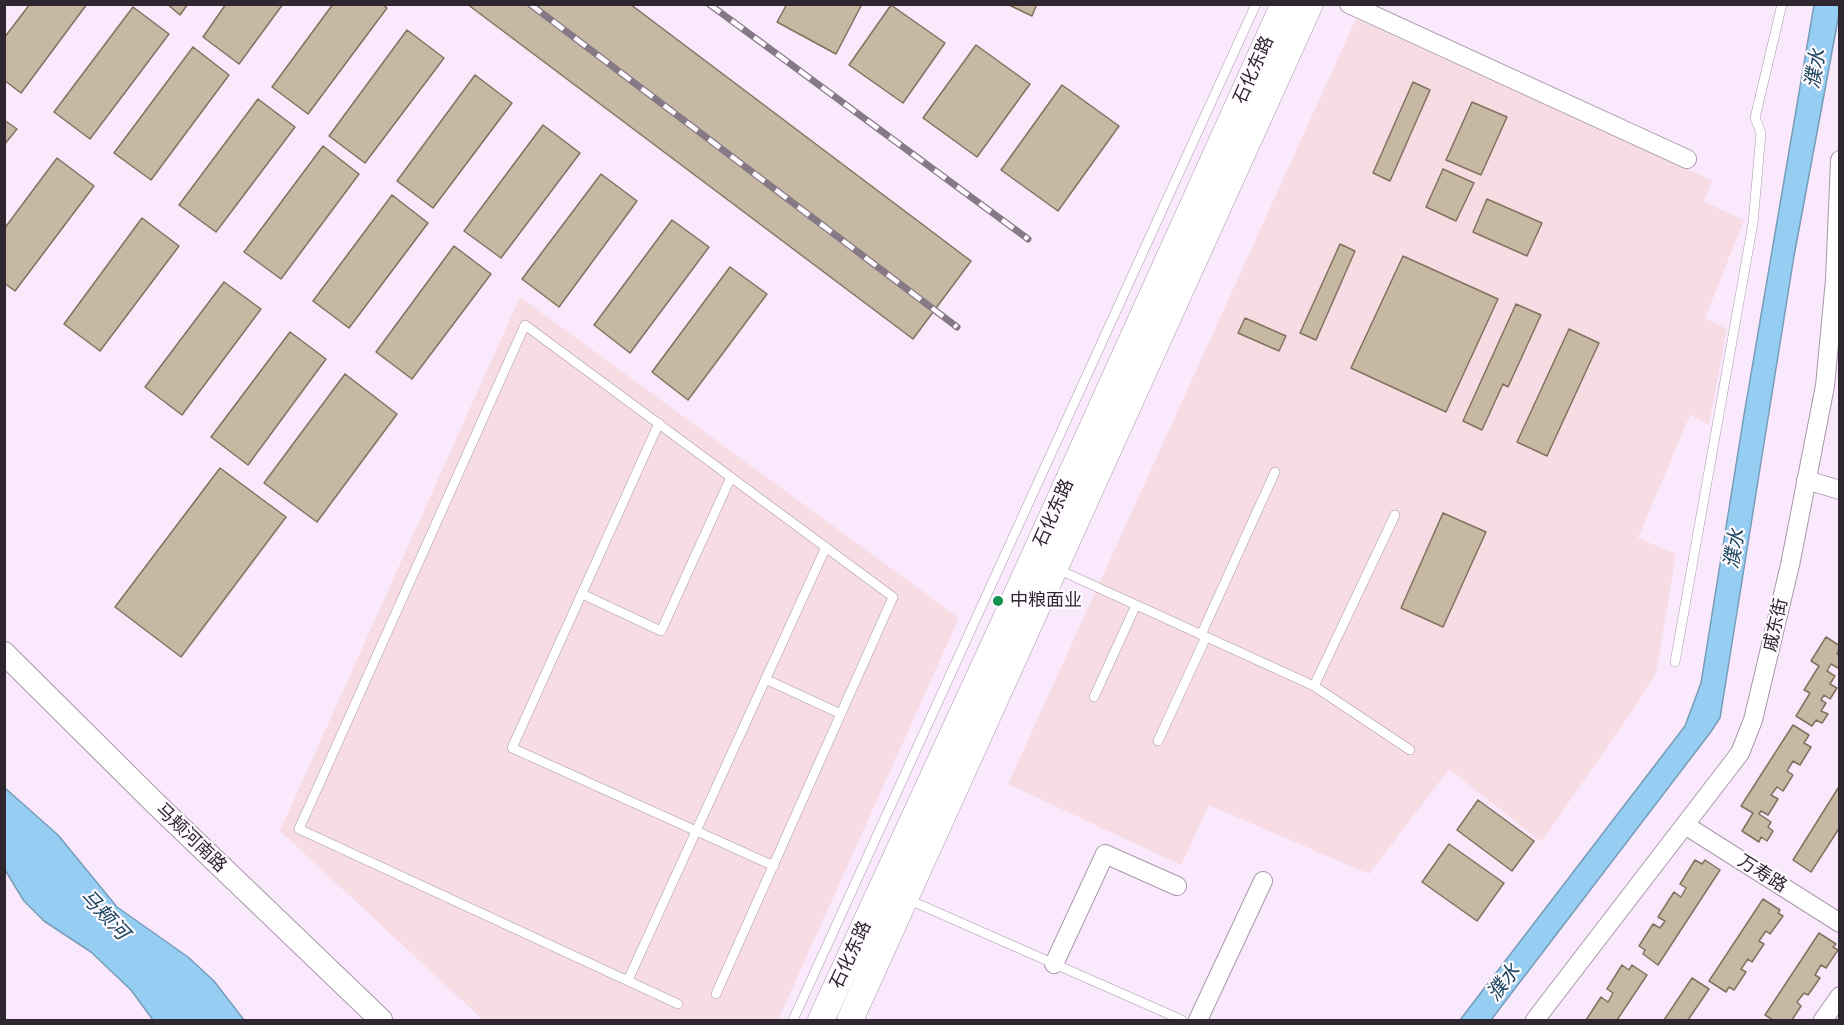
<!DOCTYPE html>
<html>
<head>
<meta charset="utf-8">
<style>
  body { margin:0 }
  #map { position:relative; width:1844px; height:1025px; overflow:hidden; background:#fae8fc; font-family:"Open Sans",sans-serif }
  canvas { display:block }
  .frame { position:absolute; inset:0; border:6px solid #2e272f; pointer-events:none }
</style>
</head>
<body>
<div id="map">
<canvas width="1844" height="1025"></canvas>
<div class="frame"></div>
</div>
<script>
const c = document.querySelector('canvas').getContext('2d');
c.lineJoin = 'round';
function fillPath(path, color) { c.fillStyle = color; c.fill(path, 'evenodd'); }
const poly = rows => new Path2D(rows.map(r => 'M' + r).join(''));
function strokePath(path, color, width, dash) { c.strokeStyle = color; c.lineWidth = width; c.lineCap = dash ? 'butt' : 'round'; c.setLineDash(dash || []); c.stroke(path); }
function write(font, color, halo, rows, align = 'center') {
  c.font = font + ' "Open Sans","Noto Sans SC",sans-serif'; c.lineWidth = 4.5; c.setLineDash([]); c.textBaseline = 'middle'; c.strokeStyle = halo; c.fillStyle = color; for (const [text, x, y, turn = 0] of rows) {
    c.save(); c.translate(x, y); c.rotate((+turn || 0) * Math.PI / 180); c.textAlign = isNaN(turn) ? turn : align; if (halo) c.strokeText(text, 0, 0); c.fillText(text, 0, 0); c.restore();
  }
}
fillPath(poly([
  [1356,19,1712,180,1704,202,1744,220,1705,318,1727,329,1709,424,1690,415,1638,538,1676,554,1656,673,1633,710,1541,842,1449,769,1369,874,1209,805,1181,865,1008,784],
  [520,297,959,618,778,1020,483,1020,280,831]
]), '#f7dde3');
const water = poly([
  [1814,5,1839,5,1839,14,1794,256,1720,718,1710,733,1491,1020,1460,1020,1685,726,1701,683,1744,415,1814,5],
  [5,788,58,835,117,907,188,957,214,981,244,1020,153,1020,131,990,91,952,44,921,24,901,5,870,5,788]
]);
fillPath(water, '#95cef2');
strokePath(water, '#769cb8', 1.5);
const building = poly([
  [30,4,87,4,21,93,4,80,4,38,30,4],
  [167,4,188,4,180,15,167,4],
  [226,4,283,4,239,64,203,37,226,4],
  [333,4,382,4,387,8,308,114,272,87,333,4],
  [467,4,630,4,971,261,913,339,467,4],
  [787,4,862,4,836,54,777,22,787,4],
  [1007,4,1037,4,1032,16,1007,4],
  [891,5,945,43,903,103,849,65,891,5],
  [133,7,169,34,90,139,54,112,133,7],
  [407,30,444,58,365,163,329,136,407,30],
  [976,45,1030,84,977,157,923,118,976,45],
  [193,47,229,75,151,180,114,153,193,47],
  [475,75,512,103,433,208,397,181,475,75],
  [1413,82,1430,90,1390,181,1373,173,1413,82],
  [1062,85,1119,126,1058,211,1001,170,1062,85],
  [258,99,295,127,216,232,179,205,258,99],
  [1472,102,1507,117,1481,175,1446,160,1472,102],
  [4,120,17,129,4,145,4,120],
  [543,125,580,153,501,258,464,231,543,125],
  [323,146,359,174,281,279,244,252,323,146],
  [57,158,94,186,15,291,4,283,4,229,57,158],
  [1443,169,1474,183,1456,221,1426,207,1443,169],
  [601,174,637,201,559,307,522,279,601,174],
  [392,195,428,223,349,328,313,301,392,195],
  [1487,199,1542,223,1527,256,1473,232,1487,199],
  [142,218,179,246,100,351,64,324,142,218],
  [672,220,709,247,630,353,594,325,672,220],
  [1340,244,1355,251,1316,340,1300,333,1340,244],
  [454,246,491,274,412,379,376,352,454,246],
  [1403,256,1498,299,1446,412,1351,368,1403,256],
  [730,267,767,294,688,400,652,372,730,267],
  [224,282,261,309,182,415,145,387,224,282],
  [1516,304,1541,315,1508,387,1503,384,1482,430,1463,421,1516,304],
  [1245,318,1286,336,1279,351,1238,333,1245,318],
  [1569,329,1599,343,1547,456,1517,442,1569,329],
  [290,332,326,359,248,465,211,437,290,332],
  [345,374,397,414,317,522,264,483,345,374],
  [220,468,286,517,181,657,115,607,220,468],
  [1443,513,1486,532,1443,627,1401,608,1443,513],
  [1826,637,1840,646,1837,654,1840,655,1840,665,1838,668,1831,664,1827,671,1835,676,1830,684,1837,688,1830,699,1824,695,1821,700,1826,703,1821,711,1828,714,1822,723,1816,720,1812,726,1796,716,1810,693,1804,690,1819,666,1811,661,1826,637],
  [1793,725,1809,735,1804,743,1811,747,1800,765,1793,761,1787,771,1793,775,1783,791,1777,787,1771,795,1778,799,1768,815,1761,811,1759,814,1771,822,1768,827,1773,831,1767,841,1761,837,1759,842,1742,831,1753,813,1741,806,1793,725],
  [1840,785,1840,827,1811,872,1793,860,1840,785],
  [1478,800,1534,841,1512,871,1457,830,1478,800],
  [1449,844,1504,883,1477,921,1422,882,1449,844],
  [1695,860,1702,864,1705,860,1720,870,1658,965,1643,954,1645,950,1639,946,1653,924,1660,928,1665,921,1658,917,1674,892,1681,897,1686,888,1680,884,1695,860],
  [1763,899,1780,910,1778,913,1783,916,1770,934,1766,931,1759,941,1764,944,1752,962,1748,959,1741,969,1746,972,1734,990,1729,987,1726,992,1709,981,1763,899],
  [1819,933,1836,944,1833,947,1838,950,1826,968,1821,965,1815,975,1820,978,1808,995,1804,993,1797,1002,1801,1006,1792,1020,1773,1020,1765,1015,1819,933],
  [1622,965,1629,970,1632,965,1647,975,1617,1020,1586,1020,1601,997,1608,1002,1613,993,1607,989,1622,965],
  [1692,978,1709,989,1688,1020,1664,1020,1692,978]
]);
fillPath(building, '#c7b8a3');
strokePath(building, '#81725f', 1.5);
const service = poly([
  [659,423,512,748,774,866],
  [1055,568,1314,686,1410,750],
  [582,594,661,631,731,477],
  [1201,635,1275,472],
  [1675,662,1753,223,1761,133,1755,118,1782,4],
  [765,679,841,714],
  [1314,686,1395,515],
  [1094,697,1136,605],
  [1158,741,1206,637],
  [907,899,1182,1020],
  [628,980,826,547],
  [678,1004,299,829,525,325,893,597,716,994],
  [793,1020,1256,4]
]);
const minor = poly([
  [1349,4,1687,159],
  [1806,480,1840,490],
  [1685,825,1840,923],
  [1054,964,1105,854,1177,886],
  [1198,1020,1263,881],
  [1535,1020,1740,753,1753,720,1790,565,1825,386,1835,280,1840,160],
  [1823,1020,1840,996]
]);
const tertiary = poly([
  [4,653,157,805,381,1020]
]);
const secondary = poly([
  [821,1020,998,636,1284,4],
  [850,1020,1310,4]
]);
strokePath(service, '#a998ab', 10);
strokePath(minor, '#a998ab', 20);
strokePath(tertiary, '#a998ab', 24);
strokePath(secondary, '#a998ab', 27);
strokePath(service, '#fff', 9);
strokePath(minor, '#fff', 18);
strokePath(tertiary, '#fff', 22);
strokePath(secondary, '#fff', 26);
const rail = poly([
  [530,4,957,327],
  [709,4,1028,239]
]);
strokePath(rail, '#857986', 7);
strokePath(rail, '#fefaff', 4.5, [14]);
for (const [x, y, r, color] of [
  [998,601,6,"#109250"]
]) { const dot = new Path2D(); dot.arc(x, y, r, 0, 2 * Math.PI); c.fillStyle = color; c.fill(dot); strokePath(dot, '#fefaff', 2); }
write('18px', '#2e272f', '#fefaff', [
  ["石化东路",1254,70,-66],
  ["石化东路",1054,513,-66],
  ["戚东街",1776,625,-77],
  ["马颊河南路",191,838,44],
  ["万寿路",1762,874,32],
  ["石化东路",851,955,-65]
]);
write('18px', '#2e272f', '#fefaff', [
  ["中粮面业",1010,601]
], 'left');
write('italic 20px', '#19445d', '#fefaff', [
  ["濮水",1816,69,-80],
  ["濮水",1735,549,-80],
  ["马颊河",104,915,47],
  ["濮水",1504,983,-52]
]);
</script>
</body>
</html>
